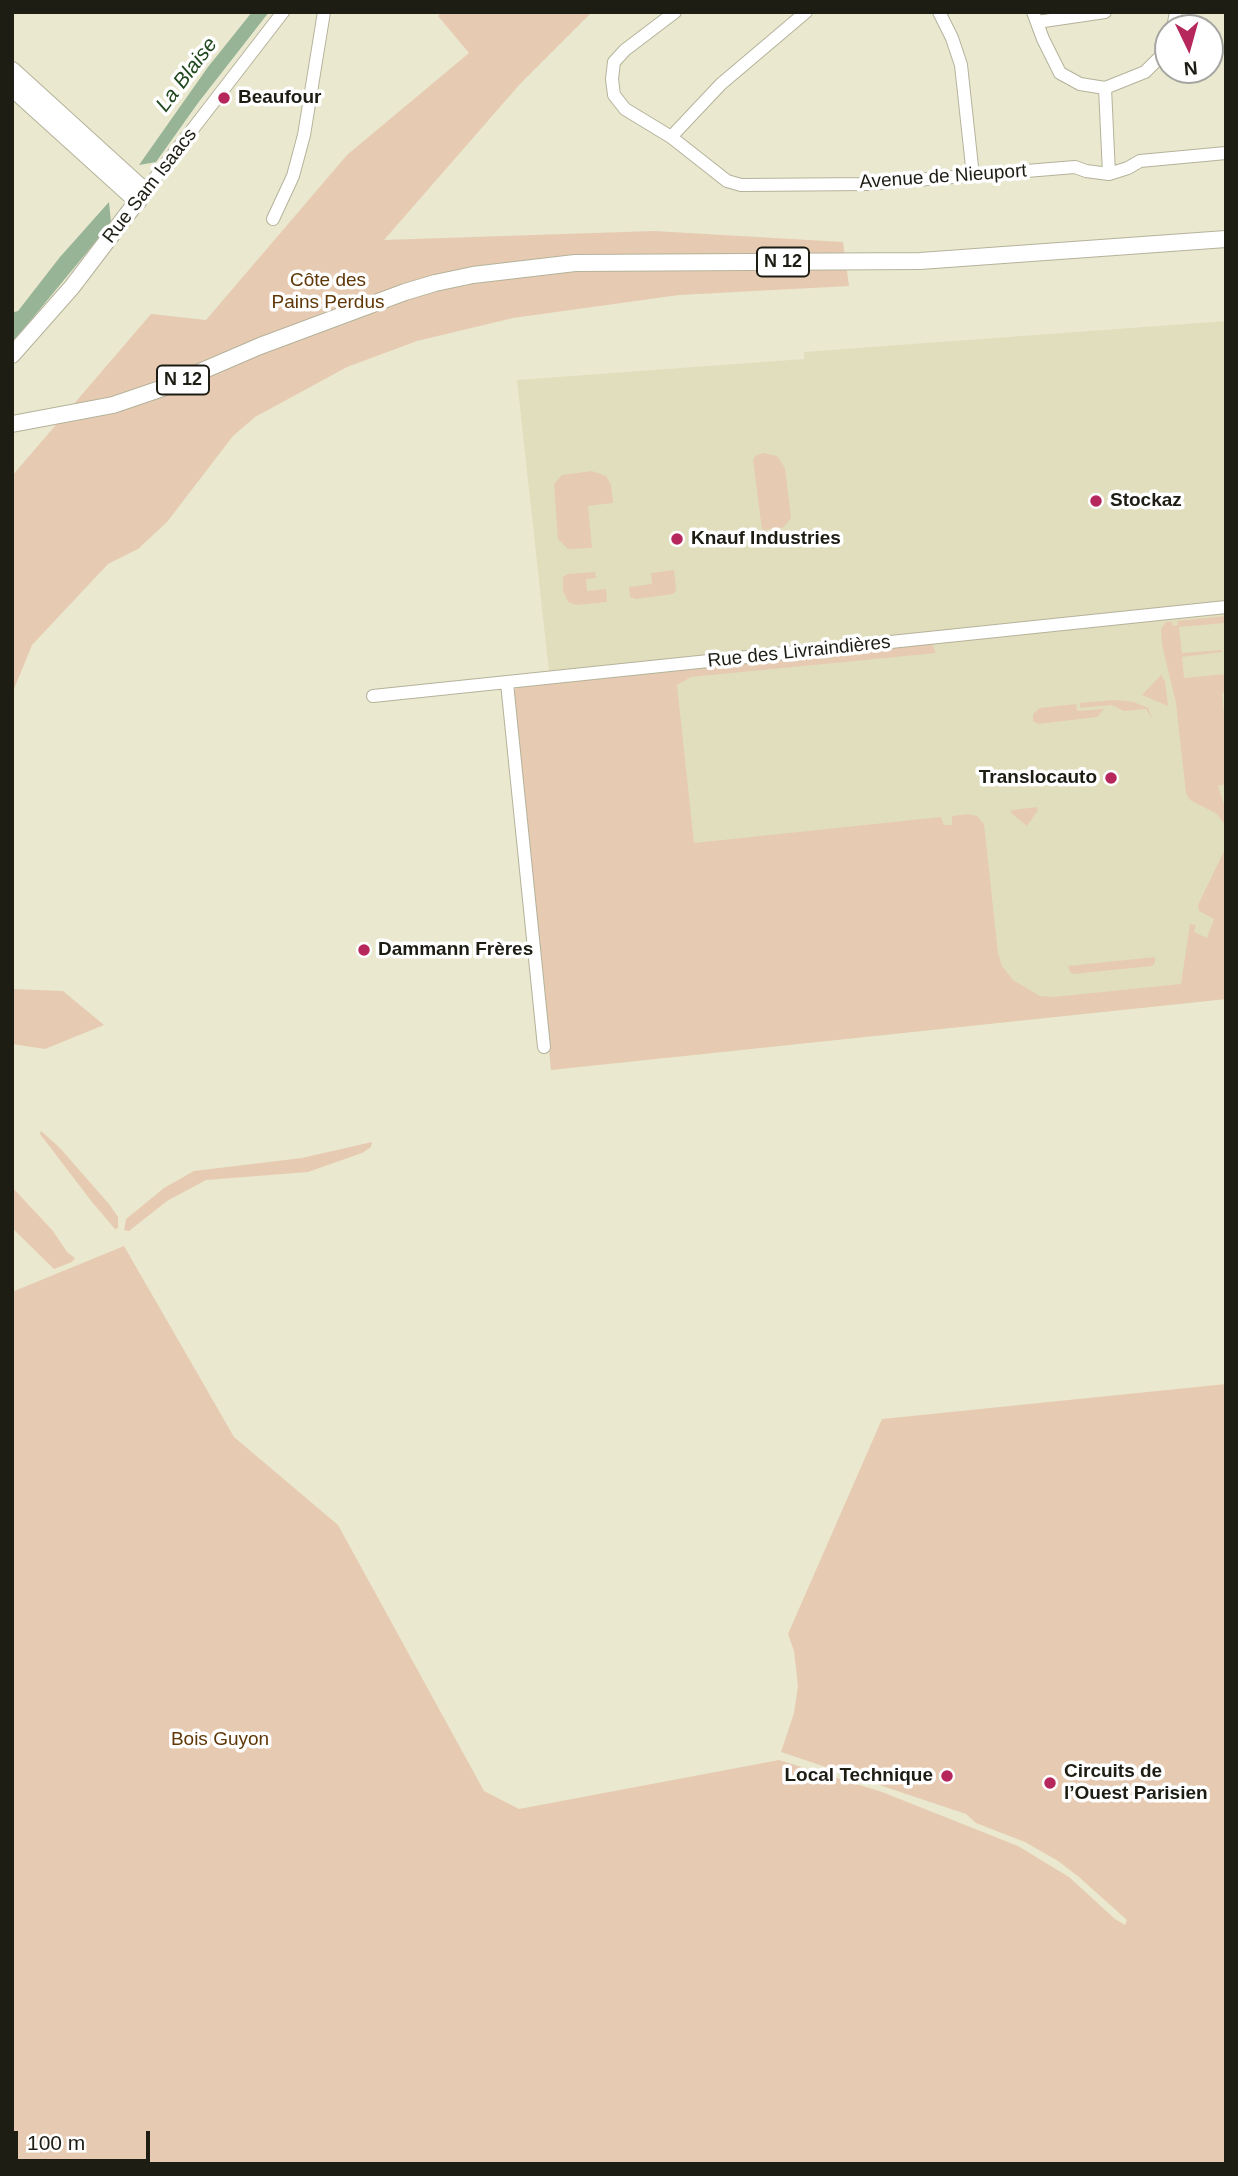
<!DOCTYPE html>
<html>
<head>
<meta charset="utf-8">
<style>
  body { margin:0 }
  #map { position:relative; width:1238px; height:2176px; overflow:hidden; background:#eae8cf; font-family:Arial,sans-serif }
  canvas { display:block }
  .frame { position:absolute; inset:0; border:14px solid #1e1d14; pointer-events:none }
  .north { position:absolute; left:1154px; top:14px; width:70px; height:70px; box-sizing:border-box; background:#fff; border:2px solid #a5a5a1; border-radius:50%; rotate:175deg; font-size:19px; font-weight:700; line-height:28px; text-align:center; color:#1e1d14 }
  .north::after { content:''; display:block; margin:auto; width:24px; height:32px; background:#b6285c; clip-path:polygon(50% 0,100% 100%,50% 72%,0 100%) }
  .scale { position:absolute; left:14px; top:2131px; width:136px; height:32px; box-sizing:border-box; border:4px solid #1e1d14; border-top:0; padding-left:9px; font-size:21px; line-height:24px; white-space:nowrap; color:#1e1d14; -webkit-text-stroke:5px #fff; paint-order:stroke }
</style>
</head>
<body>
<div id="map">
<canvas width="1238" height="2176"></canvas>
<div class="frame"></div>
<div class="north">N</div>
<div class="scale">100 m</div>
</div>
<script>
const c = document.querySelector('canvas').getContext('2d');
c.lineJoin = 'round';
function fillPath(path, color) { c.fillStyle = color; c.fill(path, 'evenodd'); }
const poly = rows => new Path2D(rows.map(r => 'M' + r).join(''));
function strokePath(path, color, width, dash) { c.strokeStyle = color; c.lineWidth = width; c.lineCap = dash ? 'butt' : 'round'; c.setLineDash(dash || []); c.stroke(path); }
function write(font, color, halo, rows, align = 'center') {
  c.font = font + ' Arial,sans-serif'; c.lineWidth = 7; c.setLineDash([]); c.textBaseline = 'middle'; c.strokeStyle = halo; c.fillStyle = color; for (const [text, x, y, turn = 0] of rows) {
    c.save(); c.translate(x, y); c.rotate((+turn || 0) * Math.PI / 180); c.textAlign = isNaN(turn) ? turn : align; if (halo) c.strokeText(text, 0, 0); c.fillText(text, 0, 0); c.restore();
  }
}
fillPath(poly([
  [1226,321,1226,999,664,1058,622,665,549,672,517,380,804,359,804,352]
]), '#e1debe');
fillPath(poly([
  [442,12,592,12,520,84,384,240,654,231,843,242,849,286,679,295,513,318,417,341,347,367,255,417,233,436,167,522,138,549,108,564,32,645,12,694,12,476,151,314,206,320,347,155,469,53,438,16],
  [763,453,777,456,785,468,791,518,783,528,762,530,753,460,755,456],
  [592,471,606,476,611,485,613,503,588,506,592,548,568,549,558,539,554,484,562,475],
  [674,570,676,590,673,594,636,599,630,597,629,587,652,584,651,573],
  [595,572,596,578,586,579,587,591,606,589,607,602,576,605,568,602,563,591,563,577,568,574],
  [1226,616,1226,623,1179,627,1182,653,1222,650,1222,652,1182,657,1184,678,1226,674,1226,692,1222,693,1226,733,1226,784,1218,786,1226,810,1226,826,1217,814,1190,800,1186,793,1176,703,1162,645,1161,629,1166,622,1172,622,1173,626,1178,625,1177,621],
  [932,644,936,653,691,677,677,685,694,843,941,817,944,825,952,825,952,816,968,814,977,816,984,824,998,953,1002,966,1013,980,1023,986,1040,996,1053,997,1181,984,1190,924,1196,925,1194,932,1207,938,1214,919,1199,911,1198,905,1226,847,1226,999,551,1070,514,698,515,689,521,686],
  [1161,675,1165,681,1168,706,1142,695],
  [1114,700,1134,702,1148,708,1153,720,1146,709,1124,711,1112,705,1080,708,1080,703],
  [1076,704,1077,711,1104,709,1097,717,1038,724,1033,721,1033,714,1040,708],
  [1037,807,1038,810,1027,826,1010,812,1012,810],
  [1155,957,1155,963,1152,966,1073,974,1070,972,1068,966],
  [12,989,63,991,104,1025,45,1049,12,1044],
  [41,1131,59,1147,109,1204,118,1217,118,1228,115,1229,92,1202,40,1134],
  [372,1142,371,1147,362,1153,308,1172,206,1180,167,1201,129,1231,124,1230,126,1219,136,1211,164,1188,194,1171,302,1158],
  [12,1187,53,1231,67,1252,75,1258,72,1262,54,1269,12,1228],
  [124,1246,234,1437,338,1525,484,1791,519,1809,779,1760,882,1792,1018,1846,1069,1877,1115,1919,1125,1925,1127,1920,1079,1877,1058,1861,1025,1842,976,1823,966,1814,781,1752,794,1713,798,1686,794,1651,788,1634,882,1419,1226,1384,1226,2164,12,2164,12,1292]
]), '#e6cbb2');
fillPath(poly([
  [252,12,269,12,198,103,156,162,139,165,208,67],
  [109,202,111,223,12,343,14,312,18,311,60,257]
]), '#98b496');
const minor = poly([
  [675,12,625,50,614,62,612,79,614,95,625,109,671,137,727,181,741,185,868,184,1075,167,1086,171,1109,174,1128,168,1140,161,1226,153],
  [939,12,952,38,961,65,973,176],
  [1033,12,1043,39,1060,73,1080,84,1105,88,1109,174],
  [1037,22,1105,12],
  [1173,28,1176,12],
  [1105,88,1145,72,1162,55,1168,42],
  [671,137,721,84,806,12],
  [145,191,283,12],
  [273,219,293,176,304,135,324,12],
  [507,683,544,1047],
  [373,696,1226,607]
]);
const major = poly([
  [12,70,145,191,72,287,12,355],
  [12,88,138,202],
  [12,424,113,405,160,389,260,346,405,292,435,283,473,275,575,263,920,261,1226,239]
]);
strokePath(minor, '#b5b29b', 14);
strokePath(major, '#b5b29b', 18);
strokePath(minor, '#fff', 12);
strokePath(major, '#fff', 16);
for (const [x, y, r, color] of [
  [224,98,7,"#b6285c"],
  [1096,501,7,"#b6285c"],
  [677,539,7,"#b6285c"],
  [1111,778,7,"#b6285c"],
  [364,950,7,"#b6285c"],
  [947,1776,7,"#b6285c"],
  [1050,1783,7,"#b6285c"]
]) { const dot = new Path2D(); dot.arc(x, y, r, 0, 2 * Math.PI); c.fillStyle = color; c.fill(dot); strokePath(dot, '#fff', 2.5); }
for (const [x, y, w] of [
  [783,262,52],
  [183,380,52]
]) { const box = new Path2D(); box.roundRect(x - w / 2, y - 14.5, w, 29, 5); c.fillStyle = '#fff'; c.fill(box); strokePath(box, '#1e1d14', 2); }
write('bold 18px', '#1e1d14', null, [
  ["N 12",783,262],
  ["N 12",183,380]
]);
write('bold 19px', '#1e1d14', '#fff', [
  ["Beaufour",238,98],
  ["Stockaz",1110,501],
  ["Knauf Industries",691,539],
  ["Translocauto",1097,778,"right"],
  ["Dammann Frères",378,950],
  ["Circuits de",1064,1772],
  ["l’Ouest Parisien",1064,1794],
  ["Local Technique",933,1776,"right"]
], 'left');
write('19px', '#1e1d14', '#fff', [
  ["Avenue de Nieuport",943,177,-4],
  ["Rue Sam Isaacs",150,186,-52],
  ["Rue des Livraindières",799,652,-6]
]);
write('19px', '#603706', '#fff', [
  ["Côte des",328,281],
  ["Pains Perdus",328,303],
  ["Bois Guyon",220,1740]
]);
write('italic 21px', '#20481e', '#fff', [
  ["La Blaise",187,75,-53]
]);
</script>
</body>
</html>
